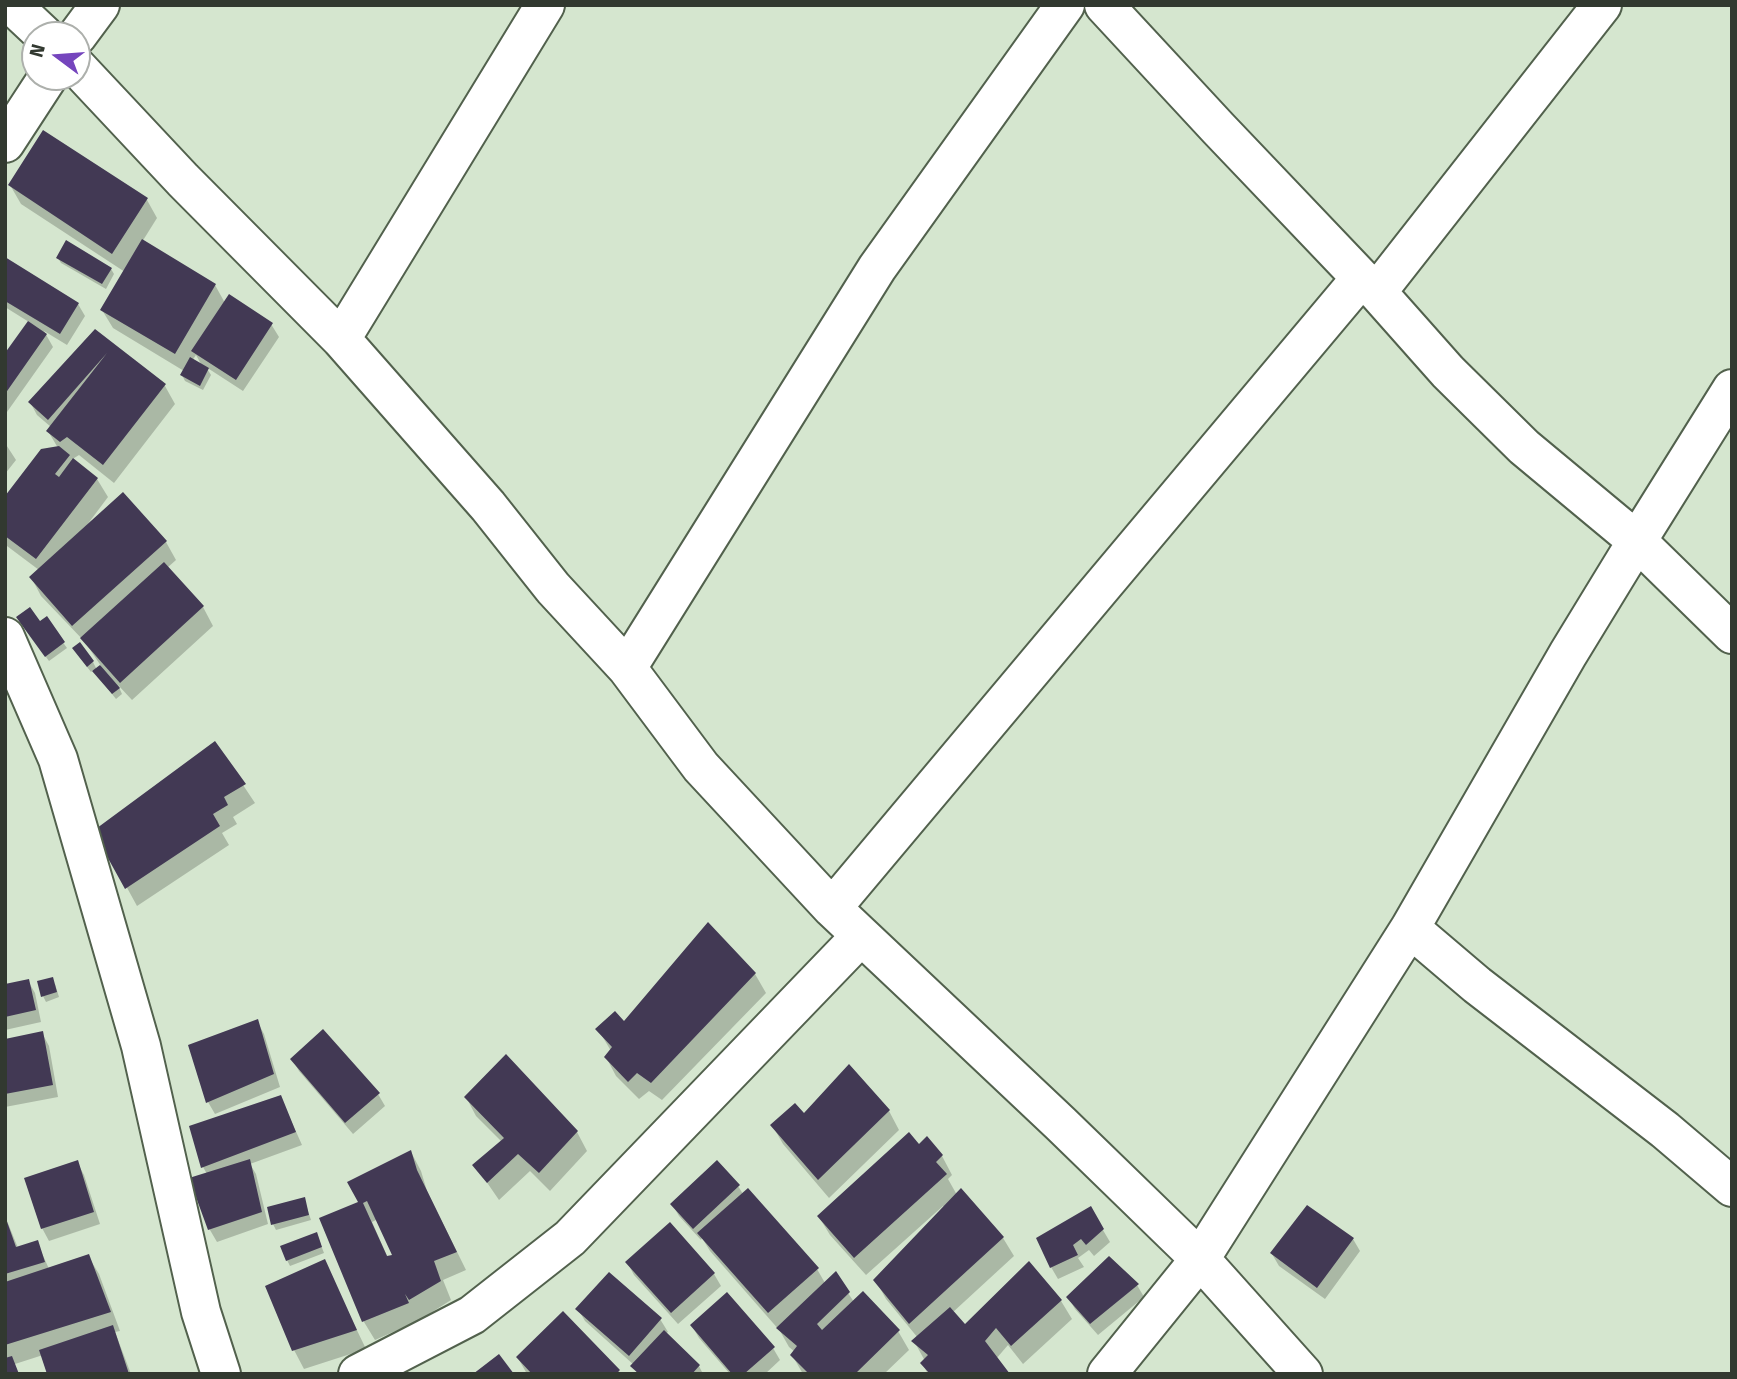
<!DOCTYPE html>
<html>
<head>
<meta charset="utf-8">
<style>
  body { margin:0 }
  #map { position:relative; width:1737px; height:1379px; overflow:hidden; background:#d5e6cf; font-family:"Fira Sans",sans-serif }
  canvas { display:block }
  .frame { position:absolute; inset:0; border:7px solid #323930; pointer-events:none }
  .north { position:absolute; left:21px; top:21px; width:70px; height:70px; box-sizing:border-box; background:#fff; border:2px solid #adb0ac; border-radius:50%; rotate:286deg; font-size:19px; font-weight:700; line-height:28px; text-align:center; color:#323930 }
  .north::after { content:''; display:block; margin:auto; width:24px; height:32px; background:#7545bd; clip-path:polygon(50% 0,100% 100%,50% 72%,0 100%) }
</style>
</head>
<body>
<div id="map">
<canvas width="1737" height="1379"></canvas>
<div class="frame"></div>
<div class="north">N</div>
</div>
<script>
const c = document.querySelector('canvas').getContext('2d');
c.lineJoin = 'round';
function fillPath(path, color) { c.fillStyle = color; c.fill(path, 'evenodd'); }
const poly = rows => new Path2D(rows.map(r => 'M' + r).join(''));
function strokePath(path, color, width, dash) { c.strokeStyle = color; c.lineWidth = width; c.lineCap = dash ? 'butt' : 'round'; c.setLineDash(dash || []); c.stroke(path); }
fillPath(poly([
  [10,185,147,200,157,218,142,242,215,285,225,303,271,324,279,337,243,391,206,367,211,375,203,390,185,381,182,375,184,371,113,328,102,310,125,272,21,204],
  [196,355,202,366,192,361],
  [58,258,111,269,114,274,106,289,61,263],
  [5,259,78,304,85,316,67,345,44,331,53,347,7,412,5,410,5,356,29,322,5,307],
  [95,331,165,386,175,404,114,483,79,455,71,460,97,479,108,497,87,525,166,542,176,560,167,568,203,607,213,626,132,700,118,685,122,694,116,699,93,670,91,672,77,654,93,662,97,670,101,666,85,642,41,596,31,577,39,570,7,546,5,549,5,499,58,448,48,431,51,427,37,415,30,402],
  [5,443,16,460,5,474],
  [46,619,67,648,49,661,21,623,40,624],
  [215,743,255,803,233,817,237,824,222,833,229,845,137,906,96,831],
  [708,925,755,974,766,993,662,1100,649,1091,639,1099,616,1076,606,1057,611,1051,598,1029,624,1023],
  [28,981,35,993,41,1022,5,1030,5,986],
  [55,984,59,997,46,1002,43,996],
  [257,1021,264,1034,280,1087,215,1114,208,1102,190,1046],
  [42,1033,49,1046,58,1097,5,1107,5,1041],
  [292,1059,378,1094,385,1106,353,1134,299,1071],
  [466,1097,577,1132,587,1151,550,1191,530,1171,499,1200,475,1165,502,1142,476,1116],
  [281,1098,302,1145,250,1164,256,1174,268,1224,217,1242,210,1230,191,1179,207,1174,203,1167],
  [889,1111,899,1130,829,1198,783,1144,772,1125,804,1115],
  [919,1146,942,1156,952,1175,948,1179,957,1195,1003,1238,1014,1256,952,1313,965,1327,1061,1301,1072,1319,1023,1364,1008,1345,996,1359,1008,1374,928,1374,922,1363,925,1361,914,1341,918,1338,886,1299,876,1281,945,1208,943,1206,866,1275,830,1235,819,1217],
  [411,1152,421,1171,427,1191,466,1270,443,1280,451,1300,418,1321,375,1340,364,1322,321,1219,360,1203],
  [378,1219,394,1256,388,1258,372,1222],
  [77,1162,84,1175,100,1224,49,1241,42,1228],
  [738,1186,743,1194,817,1269,825,1283,848,1293,854,1302,898,1331,909,1350,884,1374,803,1374,792,1355,795,1352,789,1347,780,1331,710,1251,702,1238,701,1240,679,1216,672,1204],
  [304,1199,311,1220,276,1230,273,1224],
  [1090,1208,1110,1242,1094,1256,1089,1250,1078,1258,1084,1267,1058,1279,1051,1267],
  [5,1216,18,1248,37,1242,49,1269,88,1256,99,1274,120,1331,115,1332,131,1374,49,1374,43,1355,15,1364,5,1374],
  [670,1225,714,1274,721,1286,678,1324,634,1275,627,1262],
  [1353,1239,1360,1251,1325,1299,1279,1266,1272,1254],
  [319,1240,324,1253,290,1266,287,1260],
  [324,1262,366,1349,304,1369,294,1350],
  [1137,1285,1144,1297,1098,1335,1075,1309,1068,1297],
  [578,1309,660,1319,668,1332,665,1334,699,1366,703,1374,637,1374,634,1365,585,1321],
  [692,1326,773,1348,780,1360,765,1374,730,1374,699,1338],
  [518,1358,619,1371,620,1374,527,1374]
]), '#0003');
fillPath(poly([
  [43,130,148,198,112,254,8,185],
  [142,239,216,284,175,354,100,310],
  [66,240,112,268,102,284,56,258],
  [5,257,79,303,60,334,5,301],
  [229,294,273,323,236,380,191,351],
  [28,321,47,334,5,394,5,353],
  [95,329,166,384,103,465,67,437,60,442,46,431,107,353,48,420,28,402],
  [190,357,209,368,200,386,180,375],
  [59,446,70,455,55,474,59,477,73,458,98,478,36,559,5,536,5,496,41,449],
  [123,492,167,541,72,626,29,577],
  [164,562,204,606,120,683,80,638],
  [30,607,40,621,47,616,65,642,45,657,16,617],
  [80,642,94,661,87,667,72,648],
  [100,665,120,688,112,694,92,671],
  [215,741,246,784,224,797,228,805,213,814,220,826,125,889,93,831],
  [708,922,756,973,651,1083,637,1073,628,1082,604,1057,612,1047,595,1029,615,1011,624,1021],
  [53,977,57,992,41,997,37,981],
  [29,979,36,1010,5,1017,5,984],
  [258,1019,274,1074,206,1103,188,1045],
  [323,1029,380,1093,345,1123,290,1059],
  [43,1031,53,1085,5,1094,5,1039],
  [506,1054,578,1131,539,1173,518,1154,487,1183,472,1165,504,1138,464,1097],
  [849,1064,890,1110,818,1180,770,1125,795,1103,804,1113],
  [281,1095,296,1132,201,1168,189,1126],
  [909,1132,919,1144,927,1136,943,1155,936,1162,947,1174,854,1258,817,1216],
  [411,1150,417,1170,457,1252,434,1261,441,1281,409,1300,405,1294,409,1303,362,1322,319,1218,358,1202,347,1182],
  [367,1201,392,1255,387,1256,363,1203],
  [250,1159,262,1212,208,1230,189,1178],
  [78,1160,94,1212,41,1229,24,1178],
  [717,1160,740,1185,693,1229,670,1204],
  [748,1188,819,1268,768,1313,697,1233],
  [961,1188,1004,1237,909,1324,873,1280],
  [305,1197,309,1215,271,1225,267,1207],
  [1307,1205,1354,1238,1317,1288,1270,1253],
  [1091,1206,1104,1229,1086,1245,1081,1239,1073,1245,1078,1255,1050,1268,1036,1238],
  [5,1216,16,1247,38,1240,45,1262,5,1274],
  [670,1222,715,1273,671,1313,625,1262],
  [317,1232,322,1247,286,1261,280,1246],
  [89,1254,111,1312,5,1345,5,1282],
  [1109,1256,1139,1284,1090,1324,1066,1297],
  [325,1259,357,1330,292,1351,265,1286],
  [1029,1261,1062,1300,1011,1346,996,1328,985,1341,1010,1374,930,1374,920,1363,928,1355,911,1341,950,1307,965,1324],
  [836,1271,850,1292,817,1324,822,1330,863,1291,900,1330,855,1374,809,1374,790,1355,797,1346,776,1328],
  [609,1272,662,1318,629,1356,575,1309],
  [727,1292,775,1347,744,1374,732,1374,690,1325],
  [563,1311,620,1370,616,1374,532,1374,516,1357],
  [113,1325,129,1374,47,1374,39,1350],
  [664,1330,700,1365,692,1374,639,1374,630,1366],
  [499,1354,514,1374,473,1374],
  [12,1356,19,1374,5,1374,5,1358]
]), '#423954');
const minor = poly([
  [12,5,44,35],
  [1104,5,1218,128,1361,278,1377,292,1602,5],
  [77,36,100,5],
  [77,67,183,180,341,339,488,506,553,588,627,668,701,767,832,908,1061,1124,1200,1259,1303,1374],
  [5,143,48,77],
  [341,339,545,5],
  [1732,389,1637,541,1732,634],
  [5,637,58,759,141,1046,201,1312,221,1374],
  [627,668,877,268,1065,5],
  [832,908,1361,278],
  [1410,928,1477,985,1665,1130,1732,1187],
  [358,1374,472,1315,570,1238,860,937],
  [1107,1374,1200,1259,1410,928,1568,654,1637,541,1524,447,1448,372,1377,292]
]);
strokePath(minor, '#52614d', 42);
strokePath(minor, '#fff', 38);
</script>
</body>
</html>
